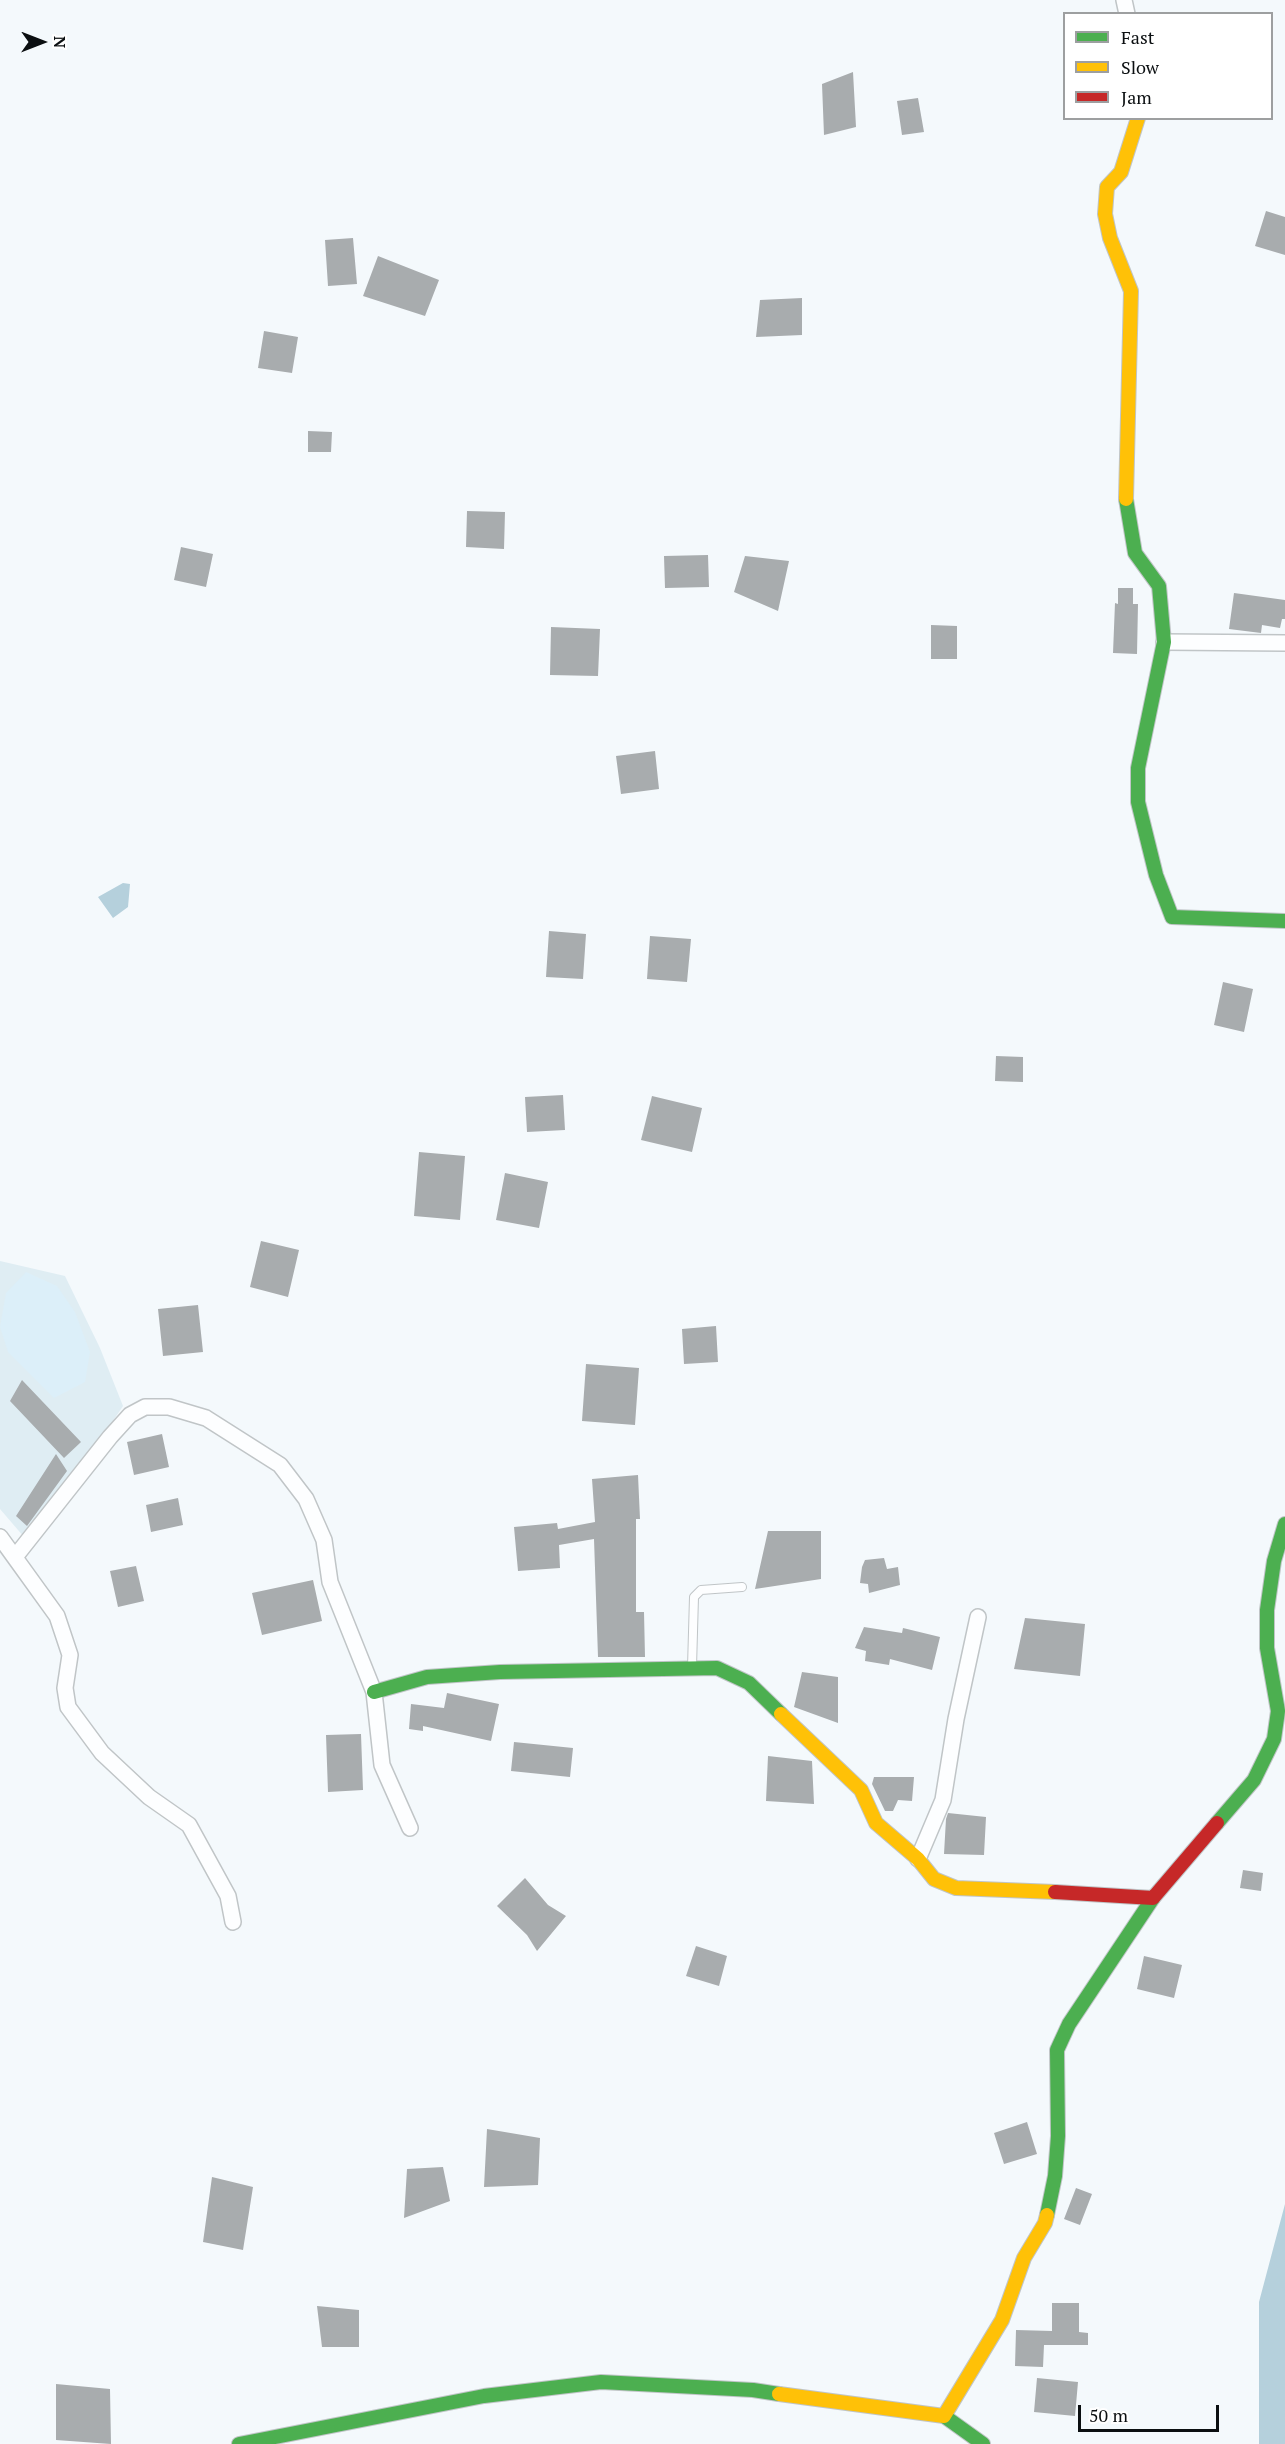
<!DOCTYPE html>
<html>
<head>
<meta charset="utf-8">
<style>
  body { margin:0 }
  #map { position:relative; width:1285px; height:2444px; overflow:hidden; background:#f4f9fc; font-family:"PT Serif",serif }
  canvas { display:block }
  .legend { position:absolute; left:1063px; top:12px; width:210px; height:108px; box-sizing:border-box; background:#fff; border:2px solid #9d9fa0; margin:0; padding:8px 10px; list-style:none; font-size:18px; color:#0b0f11 }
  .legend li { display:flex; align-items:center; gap:12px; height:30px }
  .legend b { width:30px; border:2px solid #9d9fa0 }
  .north { position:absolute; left:12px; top:12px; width:60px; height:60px; -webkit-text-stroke:4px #fff; paint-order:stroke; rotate:90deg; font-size:16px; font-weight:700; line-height:24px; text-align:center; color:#0b0f11 }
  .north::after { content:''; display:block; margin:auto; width:21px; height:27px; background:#0b0f11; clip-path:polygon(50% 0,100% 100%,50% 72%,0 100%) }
  .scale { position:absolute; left:1078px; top:2405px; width:141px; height:27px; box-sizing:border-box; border:3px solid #0b0f11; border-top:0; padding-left:8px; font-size:18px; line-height:21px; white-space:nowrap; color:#0b0f11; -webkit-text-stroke:4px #fff; paint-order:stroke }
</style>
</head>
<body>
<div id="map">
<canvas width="1285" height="2444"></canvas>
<ul class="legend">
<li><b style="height:8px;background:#4caf50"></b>Fast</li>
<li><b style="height:8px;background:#ffc107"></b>Slow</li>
<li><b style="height:8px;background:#c62828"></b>Jam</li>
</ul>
<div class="north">N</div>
<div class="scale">50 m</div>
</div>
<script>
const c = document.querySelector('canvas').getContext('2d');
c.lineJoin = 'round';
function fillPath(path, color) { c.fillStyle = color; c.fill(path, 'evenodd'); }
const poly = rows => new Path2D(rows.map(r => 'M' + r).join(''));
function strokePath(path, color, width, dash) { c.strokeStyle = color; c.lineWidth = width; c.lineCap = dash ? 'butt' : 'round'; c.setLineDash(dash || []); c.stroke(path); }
fillPath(poly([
  [0,1261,65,1276,100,1348,123,1406,86,1461,24,1537,0,1509]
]), '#dfedf3');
fillPath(poly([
  [26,1272,57,1286,75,1312,90,1352,85,1382,54,1398,8,1352,0,1327,6,1293]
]), '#dceff9');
fillPath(poly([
  [123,883,130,884,128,907,113,918,98,897],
  [1285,2204,1285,2444,1259,2444,1259,2302]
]), '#b5d0dc');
fillPath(poly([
  [853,72,856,127,824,135,822,84],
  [918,98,924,132,902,135,897,101],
  [1266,211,1285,217,1285,255,1255,246],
  [353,238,357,284,328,286,325,240],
  [378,256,439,280,425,316,363,296],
  [802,298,802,335,756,337,760,300],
  [264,331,298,337,292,373,258,368],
  [308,431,332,432,331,452,308,452],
  [467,511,505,512,504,549,466,547],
  [181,547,213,554,206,587,174,580],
  [708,555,709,587,665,588,664,556],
  [745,556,789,561,778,611,734,592],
  [1118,588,1133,588,1133,604,1138,604,1137,654,1113,653,1115,603,1118,604],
  [1234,593,1285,600,1285,619,1282,619,1280,628,1262,625,1261,633,1229,629],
  [931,625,957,626,957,659,931,659],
  [551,627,600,629,598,676,550,675],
  [655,751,659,789,621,794,616,756],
  [549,931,586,934,583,979,546,977],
  [650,936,691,939,687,982,647,979],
  [1223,982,1253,989,1244,1032,1214,1025],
  [996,1056,1023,1057,1023,1082,995,1081],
  [563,1095,565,1130,527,1132,525,1097],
  [652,1096,702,1108,692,1152,641,1140],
  [419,1152,465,1156,460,1220,414,1216],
  [505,1173,548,1182,539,1228,496,1220],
  [261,1241,299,1250,288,1297,250,1287],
  [198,1305,203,1352,163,1356,158,1309],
  [716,1326,718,1362,684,1364,682,1329],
  [586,1364,639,1368,635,1425,582,1421],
  [22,1380,81,1442,64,1458,10,1401],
  [162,1434,169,1467,134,1475,127,1442],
  [56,1454,67,1471,27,1526,16,1516],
  [638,1475,640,1519,636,1519,636,1612,644,1612,645,1657,598,1657,594,1539,559,1545,560,1568,518,1571,514,1527,557,1523,558,1529,595,1522,592,1479],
  [178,1498,183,1525,151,1532,146,1505],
  [768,1531,821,1531,821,1579,755,1589],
  [884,1558,887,1569,898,1567,900,1585,869,1593,868,1584,860,1583,862,1567,865,1560],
  [136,1566,144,1601,118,1607,110,1571],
  [313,1580,322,1621,262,1635,252,1593],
  [1025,1618,1085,1624,1080,1676,1014,1669],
  [864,1627,902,1633,903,1628,940,1637,932,1670,890,1659,889,1665,865,1661,866,1651,855,1648],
  [802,1672,838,1677,838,1723,794,1707],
  [447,1693,499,1704,491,1741,423,1726,423,1731,409,1729,411,1704,444,1708],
  [361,1734,363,1790,328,1792,326,1735],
  [514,1742,573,1748,570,1777,511,1771],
  [768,1756,812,1761,814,1804,766,1801],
  [874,1777,914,1777,912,1801,898,1800,893,1811,885,1811,872,1784],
  [948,1813,986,1817,984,1855,944,1854,946,1819],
  [1243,1870,1263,1873,1261,1891,1240,1888],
  [525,1878,548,1905,566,1916,537,1951,527,1935,497,1906],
  [696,1946,727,1956,719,1986,686,1976],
  [1144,1956,1182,1965,1174,1998,1137,1989],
  [1027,2122,1037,2154,1004,2164,994,2133],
  [487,2129,540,2138,538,2185,484,2187],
  [443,2167,450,2201,404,2218,407,2169],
  [212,2177,253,2187,243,2250,203,2242],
  [1076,2188,1092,2194,1080,2225,1064,2219],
  [1052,2303,1079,2303,1079,2332,1088,2333,1088,2345,1044,2345,1043,2367,1015,2366,1016,2330,1052,2331],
  [317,2306,359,2310,359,2347,322,2347],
  [1037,2378,1078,2382,1075,2416,1034,2412],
  [56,2384,110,2389,111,2444,56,2440]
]), '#a8acae');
const lane = poly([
  [692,1667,694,1597,701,1590,742,1587]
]);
const street = poly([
  [1124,0,1127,14],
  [1164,642,1285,643],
  [0,1537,57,1616,70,1655,65,1688,68,1707,102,1753,149,1797,189,1825,228,1896,233,1922],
  [15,1557,110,1437,130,1415,145,1407,169,1407,206,1418,280,1465,306,1499,324,1540,330,1582,374,1692,382,1765,410,1828],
  [918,1859,943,1800,956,1719,978,1617]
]);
const fast = poly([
  [1126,499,1135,553,1159,586,1164,642,1138,768,1138,802,1156,875,1172,917,1285,921],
  [374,1692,427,1677,500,1672,717,1668,749,1683,781,1714],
  [1217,1823,1254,1780,1274,1739,1278,1711,1267,1648,1267,1610,1274,1561,1285,1524],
  [1047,2215,1055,2176,1058,2136,1057,2050,1069,2024,1153,1898],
  [944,2416,983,2444],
  [239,2444,484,2396,601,2382,753,2390,779,2394]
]);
const slow = poly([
  [1126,499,1131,291,1110,238,1105,214,1107,187,1121,172,1138,118],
  [781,1714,861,1790,876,1823,918,1859,934,1879,956,1888,1055,1892],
  [779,2394,944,2416,1002,2320,1024,2258,1045,2223,1047,2215]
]);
const jam = poly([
  [1055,1892,1153,1898,1217,1823]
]);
strokePath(lane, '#c0c5c7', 10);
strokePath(street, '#c0c5c7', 18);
strokePath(fast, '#c0c5c7', 16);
strokePath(slow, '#c0c5c7', 16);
strokePath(jam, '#c0c5c7', 16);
strokePath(lane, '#fdfeff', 8);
strokePath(street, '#fdfeff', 15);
strokePath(fast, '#4caf50', 14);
strokePath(slow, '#ffc107', 14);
strokePath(jam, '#c62828', 14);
</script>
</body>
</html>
